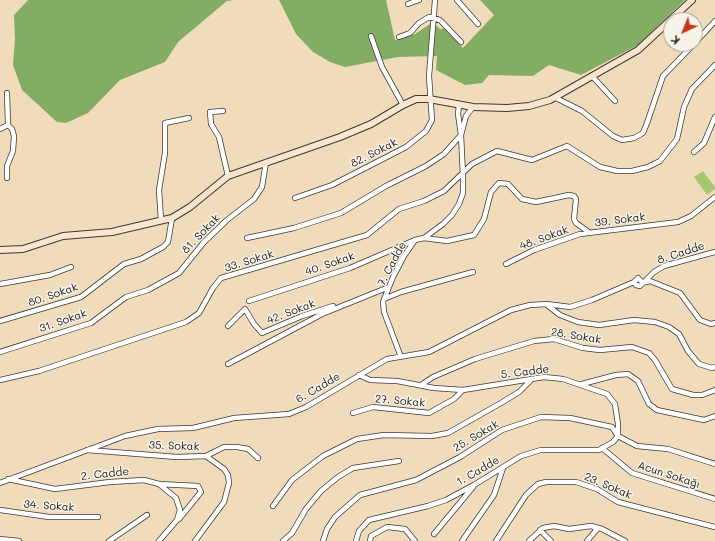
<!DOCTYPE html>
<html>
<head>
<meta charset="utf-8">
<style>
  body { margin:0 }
  #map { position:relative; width:715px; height:541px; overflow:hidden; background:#f0dcbb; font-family:Mali,sans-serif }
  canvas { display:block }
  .north { position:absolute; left:663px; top:12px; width:40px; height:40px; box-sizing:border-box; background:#f7f3e8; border:1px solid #9f9d96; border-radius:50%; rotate:223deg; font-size:11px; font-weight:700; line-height:16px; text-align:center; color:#1c1c1c }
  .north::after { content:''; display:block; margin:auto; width:14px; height:18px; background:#c8321e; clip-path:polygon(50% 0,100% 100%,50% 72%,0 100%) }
</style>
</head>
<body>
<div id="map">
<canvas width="715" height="541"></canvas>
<div class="north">K</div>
</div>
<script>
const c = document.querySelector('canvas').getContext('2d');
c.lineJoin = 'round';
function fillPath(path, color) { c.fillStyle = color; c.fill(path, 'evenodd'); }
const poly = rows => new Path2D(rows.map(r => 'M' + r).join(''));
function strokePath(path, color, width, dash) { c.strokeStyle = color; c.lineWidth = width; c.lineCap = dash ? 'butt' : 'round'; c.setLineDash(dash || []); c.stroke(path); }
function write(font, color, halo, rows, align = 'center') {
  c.font = font + ' Mali,sans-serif'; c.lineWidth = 3; c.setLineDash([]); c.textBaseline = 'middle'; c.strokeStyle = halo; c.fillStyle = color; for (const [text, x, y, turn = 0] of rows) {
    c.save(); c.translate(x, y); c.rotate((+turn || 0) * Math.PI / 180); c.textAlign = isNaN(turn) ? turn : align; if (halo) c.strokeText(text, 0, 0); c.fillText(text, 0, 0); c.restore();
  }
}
fillPath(poly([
  [703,171,715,187,715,189,707,195,694,177]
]), '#a5c972');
fillPath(poly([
  [28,0,234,0,227,1,178,42,165,62,120,80,88,113,66,123,57,122,22,90,13,65,15,39,14,15],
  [279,0,386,0,395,40,415,34,433,22,440,29,446,28,463,48,494,15,480,0,685,0,638,45,581,75,549,65,533,76,489,75,482,83,465,85,436,70,437,56,398,57,345,67,330,62,313,52,296,34]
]), '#84ad64');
const street = poly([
  [457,0,478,24],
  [408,4,419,0],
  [371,36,382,67,403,105],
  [399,37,410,33,419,23,429,17,440,20,461,42],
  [695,43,715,21],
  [592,76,615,101],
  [7,93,8,125],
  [556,98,582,111,613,136,622,140,634,138,643,133,647,123,663,76,694,44],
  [223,111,210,112,211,124,219,137,228,176],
  [0,129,8,125,12,129,14,136,13,151,7,166,7,178],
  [694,152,704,143,715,117],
  [295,198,332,185,406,147,426,131,432,120,429,76,435,0],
  [161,220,159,190,165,153,165,123,189,118],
  [247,238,294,228,341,213,386,186,426,166,444,154,461,135,466,116,473,107],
  [424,238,447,241,474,235,484,219,491,192,499,183,508,184,522,199,536,202,569,195,574,196,576,199,574,219,576,223,590,233],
  [506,264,534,250,580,234,678,222,691,216,715,197],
  [642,282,638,278,634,282,636,285,640,286,654,272,664,266,715,252],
  [642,283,650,281,680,293,700,320,711,324,715,323],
  [0,284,50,275,71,267],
  [384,299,401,292,473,272],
  [249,301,350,268,415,240],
  [547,305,560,315,578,322,599,325,634,320,655,322,669,327,679,334,688,351,699,364,712,368,715,367],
  [0,321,81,297,124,264,141,259,163,247,168,242,172,218],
  [228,326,245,309,254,324,262,333,302,316,333,306],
  [0,352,91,323,126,297,148,290,179,273,204,242,227,220,254,199,262,187,266,162],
  [401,357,384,312,383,302,393,277,404,256,415,240,424,238,443,224,452,215,459,204,463,193,463,175,461,135,458,114,459,105],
  [228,364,322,314,389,287],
  [359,375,370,380,397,381,434,388,463,390,544,377,563,379,607,394,615,404,618,424,618,436],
  [0,380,39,371,186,322,199,313,213,288,221,278,367,235,399,209,424,201,444,191,472,164,497,151,532,160,567,146,600,167,617,171,632,171,648,167,660,161,677,139,684,107,692,89,715,65],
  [582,384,616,375,628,374,638,381,649,404,657,410,704,420,715,416],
  [421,385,433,377,475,359,534,341,554,339,583,348,600,350,632,347,649,353,655,360,672,389,693,395,702,395,715,390],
  [353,413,373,407,429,413,454,399,463,390],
  [618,436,637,446,668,449,715,464],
  [602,448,632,473,715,499],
  [87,450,177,457,206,456,224,469,228,475,229,483,224,502,195,541],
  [206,456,224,447,237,447,248,449,258,458],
  [8,479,55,489,110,482,144,480,159,484,176,498,180,510,177,520,159,541],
  [0,483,125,436,158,429,193,428,234,418,289,414,306,407,387,359,429,352,511,310,530,305,547,304,570,307,592,300,634,282],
  [159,484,198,486,201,492,179,519],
  [273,506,292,480,323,456,357,439,384,435,432,436,448,433,501,403,519,392,531,380],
  [0,510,49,517,98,517],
  [540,530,551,541],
  [434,534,473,487],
  [0,539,19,541],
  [109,541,147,515],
  [283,541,292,533,306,509,321,491,338,477,353,468,399,461],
  [323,541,327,529,335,517,360,495,416,480,460,457,502,430,541,417,570,418,612,427,618,436],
  [356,541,359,531,369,520,428,506,446,500,474,485,521,456,541,450,599,450,613,442,618,436],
  [370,541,371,536,387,527,405,529,415,541],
  [462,541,494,495,503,468],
  [496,541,526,495,538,484,546,482,576,482,597,489,618,502,715,527],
  [529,541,543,528,554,526,569,529,591,526,602,529,625,541],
  [587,541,598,528]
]);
const secondary = poly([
  [0,250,23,249,63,236,112,232,172,218,190,207,228,176,340,137,371,124,403,105,416,99,429,99,473,107,507,108,529,106,550,100,638,50,692,0]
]);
strokePath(street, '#3c3934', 6);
strokePath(secondary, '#3c3934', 8);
strokePath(street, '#fff', 4.5);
strokePath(secondary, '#fce5cf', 6);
write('11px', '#1c1c1c', '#f7f3e8', [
  ["82. Sokak",374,153,-27],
  ["39. Sokak",620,220,-7],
  ["81. Sokak",201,234,-46],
  ["48. Sokak",544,238,-20],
  ["8. Cadde",681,253,-18],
  ["33. Sokak",249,261,-17],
  ["40. Sokak",330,264,-19],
  ["7. Cadde",392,264,-62],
  ["80. Sokak",53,295,-19],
  ["42. Sokak",291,312,-21],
  ["31. Sokak",63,321,-19],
  ["28. Sokak",576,336,9],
  ["5. Cadde",525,372,-7],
  ["6. Cadde",318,388,-30],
  ["27. Sokak",400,401,5],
  ["25. Sokak",476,436,-31],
  ["35. Sokak",174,446,2],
  ["1. Cadde",478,471,-30],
  ["2. Cadde",105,474,-6],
  ["Acun Sokağı",669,475,18],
  ["23. Sokak",608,486,23],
  ["34. Sokak",49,506,4]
]);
</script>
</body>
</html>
